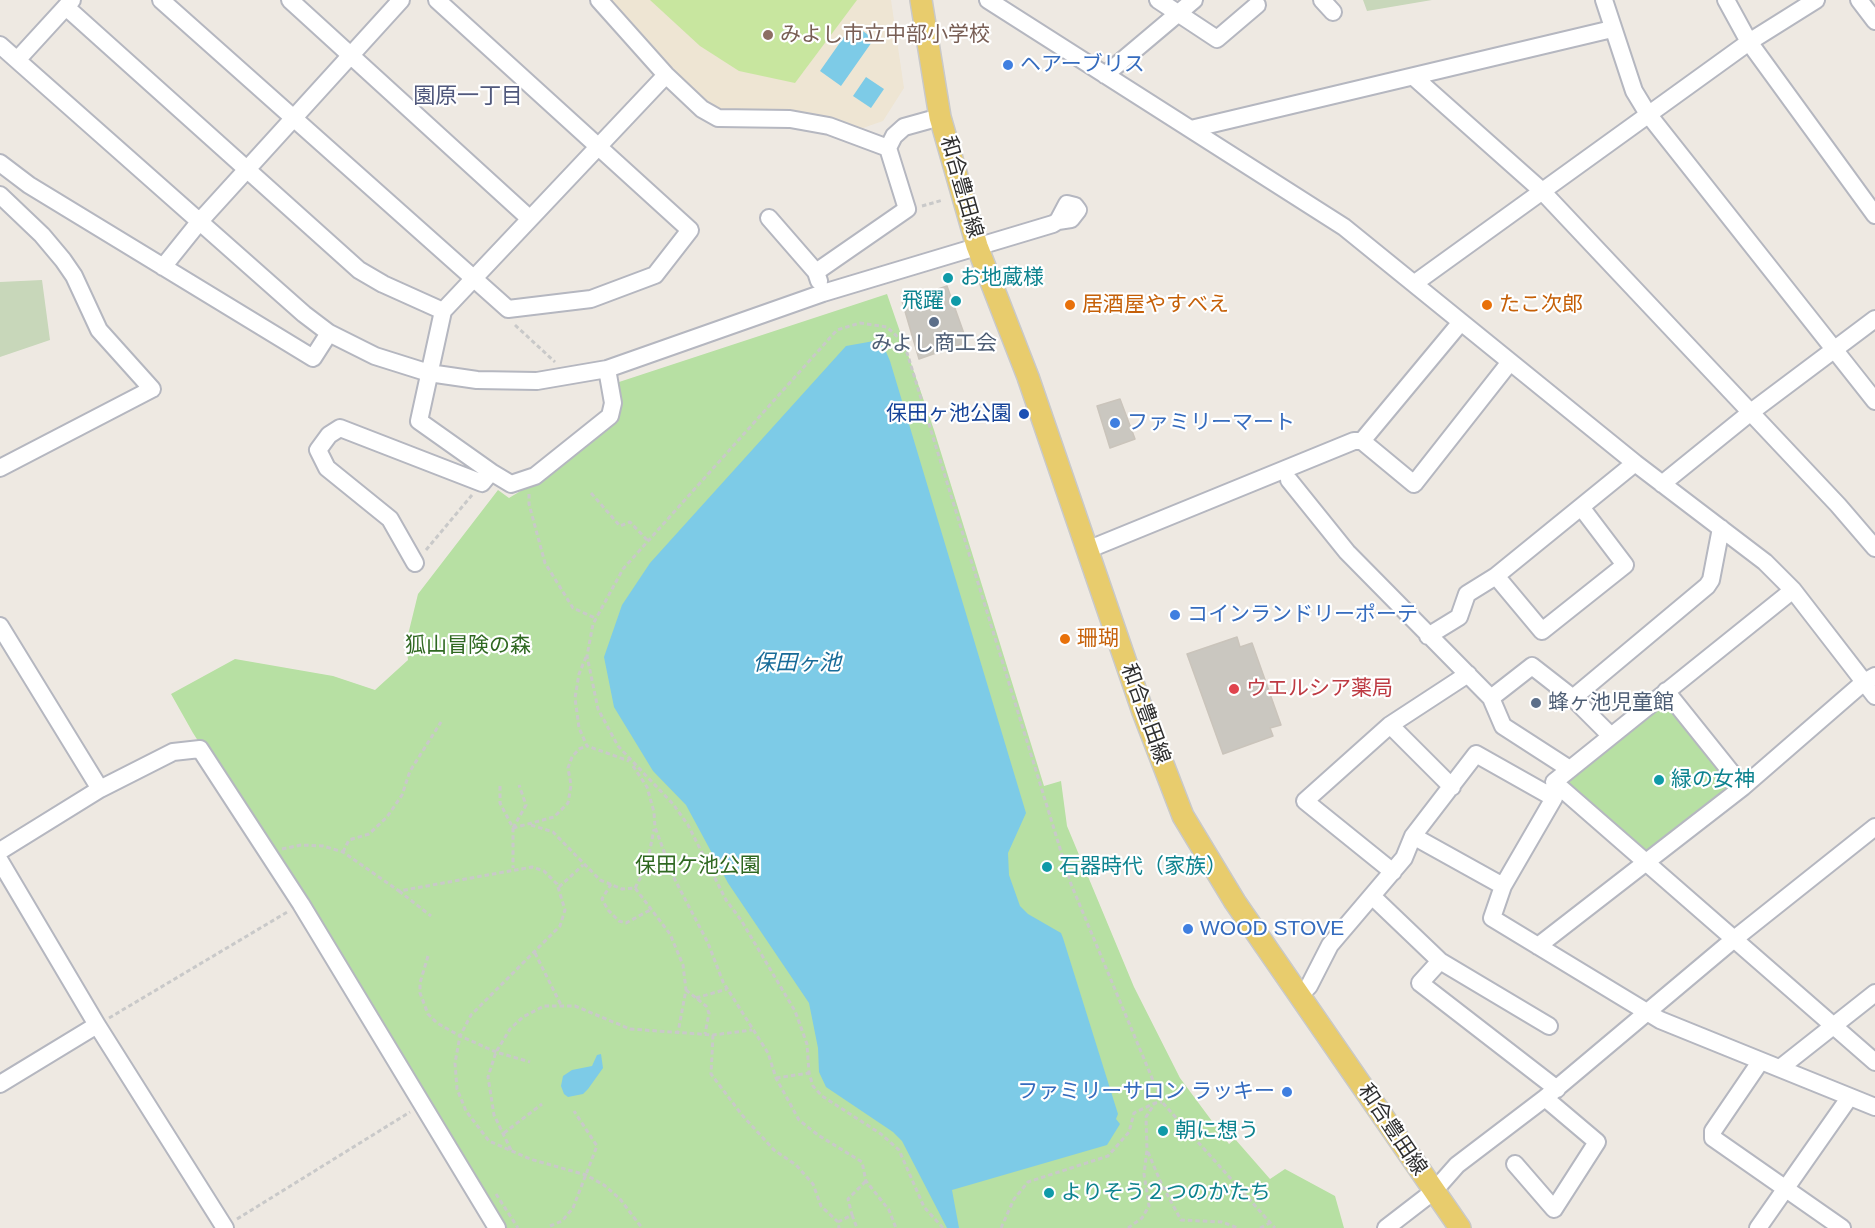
<!DOCTYPE html>
<html>
<head>
<meta charset="utf-8">
<style>
  body { margin:0 }
  canvas { display:block; background:#eee9e2 }
</style>
</head>
<body>
<canvas width="1875" height="1228"></canvas>
<script>
const c = document.querySelector('canvas').getContext('2d');
c.lineJoin = 'round';
function fillPath(path, color) { c.fillStyle = color; c.fill(path, 'evenodd'); }
const poly = rows => new Path2D(rows.map(r => 'M' + r).join(''));
function strokePath(path, color, width, dash) { c.strokeStyle = color; c.lineWidth = width; c.lineCap = dash ? 'butt' : 'round'; c.setLineDash(dash || []); c.stroke(path); }
function write(font, color, halo, rows, align = 'center') {
  c.font = font + ' Helvetica,"Noto Sans JP",sans-serif'; c.lineWidth = 4.5; c.setLineDash([]); c.textBaseline = 'middle'; c.strokeStyle = halo; c.fillStyle = color; for (const [text, x, y, turn = 0] of rows) {
    c.save(); c.translate(x, y); c.rotate((+turn || 0) * Math.PI / 180); c.textAlign = isNaN(turn) ? turn : align; if (halo) c.strokeText(text, 0, 0); c.fillText(text, 0, 0); c.restore();
  }
}
fillPath(poly([
  [610,0,891,0,904,88,883,121,857,130,726,112,699,96]
]), '#eee5d3');
fillPath(poly([
  [887,294,934,430,1044,786,1061,781,1067,826,1134,987,1180,1078,1229,1144,1235,1139,1270,1179,1285,1169,1335,1196,1344,1228,504,1228,390,1041,193,733,171,694,235,659,333,676,375,690,408,660,406,643,418,594,498,490,509,498,542,478,615,421,616,383],
  [1668,700,1736,783,1649,853,1565,781]
]), '#b7e0a3');
fillPath(poly([
  [1363,0,1432,0,1367,11],
  [42,280,50,340,0,357,0,282]
]), '#c8d7ba');
fillPath(poly([
  [650,0,857,0,795,83,739,71,700,46]
]), '#c8e69f');
fillPath(poly([
  [853,24,874,39,841,86,820,71],
  [866,77,884,89,871,108,853,96],
  [874,341,884,347,890,361,1026,813,1008,853,1009,875,1020,906,1028,914,1061,933,1063,938,1118,1114,1116,1119,1120,1124,1107,1145,952,1190,959,1228,947,1228,902,1141,893,1132,826,1087,819,1072,818,1048,809,1003,728,883,686,805,653,771,614,707,604,657,622,605,650,563,846,346],
  [601,1054,603,1068,588,1089,583,1094,568,1097,564,1094,561,1086,563,1076,572,1070,592,1066,597,1055]
]), '#7dcbe7');
const building = poly([
  [947,286,967,342,919,359,902,301,947,286],
  [1120,399,1135,439,1110,448,1097,406,1120,399],
  [1237,637,1240,647,1252,643,1281,725,1270,728,1273,736,1223,754,1187,654,1237,637]
]);
fillPath(building, '#cac7c0');
strokePath(building, '#cac4bb', 1.5);
const minor = poly([
  [161,0,508,309,591,299,655,275,690,230,437,0],
  [290,0,529,218],
  [599,0,666,75,702,109,718,118,790,119,829,126,888,148,894,136,904,127,940,117],
  [988,0,1344,227,1635,463,1765,562,1793,590,1875,696],
  [1158,0,1217,39,1257,5],
  [1322,0,1333,12],
  [1604,0,1634,91,1648,114,1875,401],
  [1726,0,1749,42,1875,215],
  [1859,0,1875,21],
  [66,7,359,270,383,284,443,311],
  [0,45,304,314,329,333,375,356,429,373,477,380,537,381,607,369,823,293,1053,224,1058,221,1067,204,1075,206,1078,210,1071,219,1058,221],
  [18,59,72,0],
  [1105,75,1194,0],
  [1415,78,1541,190,1838,505,1875,548],
  [1191,129,1612,29],
  [0,163,29,185,313,358,329,333],
  [0,195,42,235,63,260,74,276,99,330,152,389,0,468],
  [769,218,816,272,819,281],
  [163,267,200,221,401,0],
  [816,272,907,209,888,148],
  [1415,283,1749,42,1816,0],
  [1362,441,1414,484,1510,362],
  [491,472,419,421,443,311,666,75],
  [1289,480,1347,552,1491,698,1503,726,1568,768],
  [1662,484,1751,412,1875,319],
  [1087,550,1354,441,1362,441,1461,322],
  [415,563,390,519,327,468,318,450,329,435,340,428,482,483,491,472,511,484,535,476,610,416,613,403,607,369],
  [1496,576,1542,631,1625,565,1581,507],
  [1793,590,1554,782,1875,1062],
  [0,626,100,789],
  [1428,636,1459,617,1467,594,1496,576,1635,463],
  [1666,691,1743,787],
  [1491,698,1532,666,1573,698,1610,735],
  [1573,698,1707,586,1711,580,1721,528],
  [1390,725,1452,787],
  [1413,836,1503,886],
  [0,851,100,789,173,752,200,749,301,904,497,1228],
  [0,861,97,1025,225,1228],
  [1393,872,1305,801,1390,725,1468,674],
  [1372,896,1440,961,1549,1026],
  [1538,946,1743,787,1864,682,1875,676],
  [1440,961,1420,983,1557,1089],
  [1300,995,1309,986,1330,945,1404,858,1413,836,1476,754,1554,798,1503,886,1492,918,1660,1020,1875,1107],
  [1760,1062,1713,1131,1713,1138,1842,1228],
  [1780,1068,1875,993],
  [0,1084,97,1025],
  [1515,1164,1554,1209,1597,1142,1545,1098],
  [1386,1228,1434,1191,1457,1165,1545,1098,1733,940,1875,827],
  [1758,1228,1849,1098]
]);
const major = poly([
  [921,0,940,117,977,246,1028,377,1143,712,1183,816,1235,902,1460,1228]
]);
strokePath(minor, '#b5b7c0', 20);
strokePath(major, '#c9c9c9', 24);
strokePath(poly([
  [922,206,943,200],
  [515,325,555,362],
  [591,493,620,526,630,522,648,541],
  [529,494,529,504,545,563,573,608,595,618],
  [426,550,472,495],
  [586,657,579,674,575,698,579,728,587,746,629,761],
  [633,766,647,787,654,812,655,827,673,876,708,943,723,982,768,1053,776,1078,799,1120,818,1135,862,1162,866,1181,889,1210,896,1228],
  [500,786,500,803,513,828,513,868],
  [531,825,553,832,600,880,622,889,635,888,670,934,683,965,686,990,678,1032],
  [513,828,554,817,568,803,571,785,568,768,572,757,579,749,587,746],
  [513,828,526,805,519,785],
  [282,849,301,845,323,846,343,852,399,891,532,867,544,871,557,884,565,910,560,926,471,1015,460,1036,455,1063,457,1089,466,1111,489,1141,530,1159,586,1175,604,1185,620,1199,642,1228],
  [343,852,349,840,369,834,387,817,402,795,410,771,441,722],
  [611,884,602,899,608,910,619,921,626,923,650,910],
  [559,887,583,865],
  [635,888,647,865,654,829],
  [399,891,431,916],
  [535,953,561,1005],
  [428,956,420,983,420,993,428,1014,437,1023,460,1036,496,1052,530,1062],
  [686,990,706,1006,709,1013,705,1034],
  [696,998,727,989],
  [109,1018,289,911],
  [713,1035,711,1074,742,1115,774,1150,796,1165,813,1184,821,1206,838,1222,839,1228],
  [776,1078,809,1073],
  [504,1133,542,1104],
  [511,1150,494,1115,488,1077,496,1052,510,1029,523,1017,544,1006,575,1006,630,1029,713,1035,752,1030],
  [1148,1152,1161,1183,1181,1220,1222,1222,1238,1228],
  [496,1194,518,1228],
  [852,1215,857,1228],
  [237,1219,410,1112],
  [838,1222,852,1215,848,1199,866,1181],
  [550,1226,562,1221,573,1208,597,1146,574,1111],
  [943,1228,924,1207,899,1150,881,1134,822,1096,813,1086,809,1073,807,1044,795,1011,741,920,726,900,688,825,673,804,618,746,598,709,587,656,593,624,623,569,837,330,860,323,887,327,904,343,1071,884,1162,1102,1275,1228],
  [1001,1228,1014,1199,1028,1182,1108,1156,1129,1132,1134,1113,1155,1103],
  [1128,1228,1142,1218,1149,1206,1144,1174,1147,1150,1146,1117,1155,1103,1162,1102],
  [1260,1228,1270,1223]
]), '#c9c9c9', 3, [4.5, 3]);
strokePath(minor, '#fff', 16);
strokePath(major, '#e8cc6d', 21);
for (const [x, y, r, color] of [
  [768,35,6,"#8d6e63"],
  [1008,65,6,"#3f7fe0"],
  [948,278,6,"#0f9aa8"],
  [956,301,6,"#0f9aa8"],
  [1070,305,6,"#e8710a"],
  [1487,305,6,"#e8710a"],
  [934,322,6,"#5c6f8a"],
  [1024,414,6,"#1a4fb4"],
  [1115,423,6,"#3f7fe0"],
  [1175,615,6,"#3f7fe0"],
  [1065,639,6,"#e8710a"],
  [1234,689,6,"#e0444e"],
  [1536,703,6,"#5c6f8a"],
  [1659,780,6,"#0f9aa8"],
  [1047,867,6,"#0f9aa8"],
  [1188,929,6,"#3f7fe0"],
  [1287,1092,6,"#3f7fe0"],
  [1163,1131,6,"#0f9aa8"],
  [1049,1193,6,"#0f9aa8"]
]) { const dot = new Path2D(); dot.arc(x, y, r, 0, 2 * Math.PI); c.fillStyle = color; c.fill(dot); strokePath(dot, '#fff', 2); }
write('21px', '#785e54', '#fff', [
  ["みよし市立中部小学校",780,35]
], 'left');
write('21px', '#366cbe', '#fff', [
  ["ヘアーブリス",1020,65],
  ["ファミリーマート",1127,423],
  ["コインランドリーポーテ",1187,615],
  ["WOOD STOVE",1200,929],
  ["ファミリーサロン ラッキー",1275,1092,"right"]
], 'left');
write('21px', '#2e2e2e', '#fff', [
  ["和合豊田線",961,187,74],
  ["和合豊田線",1145,714,70],
  ["和合豊田線",1392,1130,56]
]);
write('21px', '#0d838f', '#fff', [
  ["お地蔵様",960,278],
  ["飛躍",944,301,"right"],
  ["緑の女神",1671,780],
  ["石器時代（家族）",1059,867],
  ["朝に想う",1175,1131],
  ["よりそう２つのかたち",1061,1193]
], 'left');
write('21px', '#c56008', '#fff', [
  ["居酒屋やすべえ",1082,305],
  ["たこ次郎",1499,305],
  ["珊瑚",1077,639]
], 'left');
write('21px', '#4e5e75', '#fff', [
  ["みよし商工会",934,344],
  ["蜂ヶ池児童館",1548,703,"left"]
]);
write('21px', '#164399', '#fff', [
  ["保田ヶ池公園",1012,414]
], 'right');
write('21px', '#2f6821', '#fff', [
  ["狐山冒険の森",468,646],
  ["保田ケ池公園",698,866]
]);
write('21px', '#be3a42', '#fff', [
  ["ウエルシア薬局",1246,689]
], 'left');
write('22px', '#50587c', '#fff', [
  ["園原一丁目",468,97]
]);
write('italic 22px', '#186b98', '#fff', [
  ["保田ヶ池",797,664]
]);
</script>
</body>
</html>
